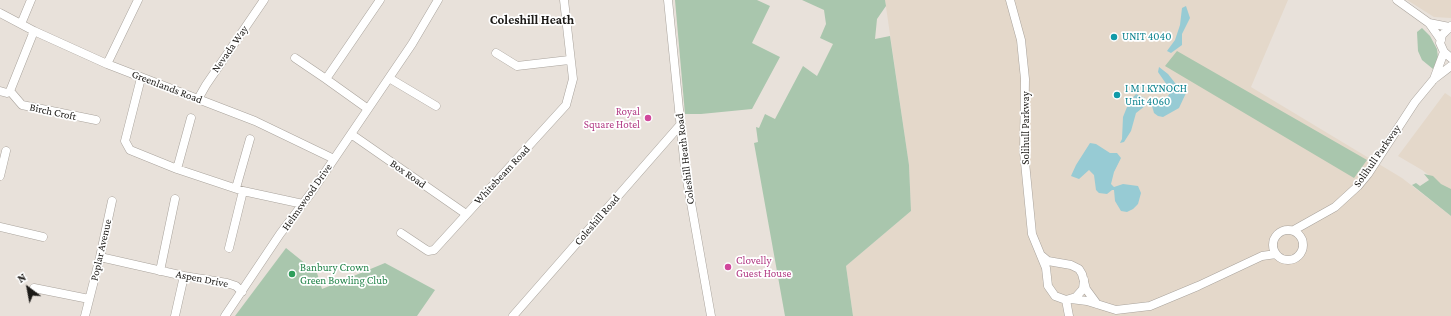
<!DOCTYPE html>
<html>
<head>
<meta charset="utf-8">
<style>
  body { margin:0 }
  #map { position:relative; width:1451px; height:316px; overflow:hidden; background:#e8e1da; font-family:"Crimson Pro",serif }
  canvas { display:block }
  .north { position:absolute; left:8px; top:268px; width:40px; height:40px; -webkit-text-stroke:3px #fff; paint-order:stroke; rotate:328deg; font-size:11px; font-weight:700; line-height:16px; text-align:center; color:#1c1a17 }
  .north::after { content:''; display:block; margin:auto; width:14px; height:18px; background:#1c1a17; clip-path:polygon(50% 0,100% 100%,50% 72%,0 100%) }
</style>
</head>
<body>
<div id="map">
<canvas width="1451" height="316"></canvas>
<div class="north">N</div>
</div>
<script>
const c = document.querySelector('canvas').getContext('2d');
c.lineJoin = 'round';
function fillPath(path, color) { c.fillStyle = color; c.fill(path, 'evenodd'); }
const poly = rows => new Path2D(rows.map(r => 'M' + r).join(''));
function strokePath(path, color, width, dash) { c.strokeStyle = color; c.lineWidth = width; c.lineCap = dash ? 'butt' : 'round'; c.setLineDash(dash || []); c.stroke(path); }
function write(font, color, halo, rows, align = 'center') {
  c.font = font + ' "Crimson Pro",serif'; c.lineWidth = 3.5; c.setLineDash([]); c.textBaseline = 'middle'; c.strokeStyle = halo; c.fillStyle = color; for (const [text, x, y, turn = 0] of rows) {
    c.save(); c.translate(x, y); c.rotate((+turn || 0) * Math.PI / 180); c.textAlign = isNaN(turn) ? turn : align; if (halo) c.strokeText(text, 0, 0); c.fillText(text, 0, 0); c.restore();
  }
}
fillPath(poly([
  [885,0,1288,0,1251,87,1402,178,1451,216,1451,316,853,316,846,266,911,211,909,165],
  [1407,0,1451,0,1451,18,1434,17],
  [1445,93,1451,97,1451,192,1422,170,1398,156]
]), '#e4d8ca');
fillPath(poly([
  [675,0,757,0,770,6,752,43,780,57,752,109,701,114,685,114],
  [802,0,885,0,886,6,877,19,875,39,890,36,909,165,911,211,846,266,853,316,785,316,754,143,758,142,756,127,759,128,765,114,775,119,803,66,817,76,833,44,820,38,826,24,824,10],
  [1422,28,1430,36,1437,49,1438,58,1433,69,1422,60,1418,51,1417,32],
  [1177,51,1367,160,1354,178,1165,66],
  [1424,174,1433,176,1441,184,1451,189,1451,216,1412,185,1416,183,1420,186,1429,180],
  [286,248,317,273,322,289,385,263,435,290,417,316,235,316]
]), '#a9c6ad');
fillPath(poly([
  [1186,6,1190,18,1182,34,1182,45,1171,53,1167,51,1175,40,1180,25,1182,8],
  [1159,67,1168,74,1175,83,1186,93,1179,108,1163,117,1158,116,1154,113,1152,106,1152,103,1168,96,1171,91,1158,72],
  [1136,94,1145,98,1145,106,1136,113,1131,131,1124,142,1120,143,1122,139,1123,117,1129,102],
  [1090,143,1096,144,1110,153,1117,153,1121,158,1114,172,1111,184,1114,187,1123,184,1138,186,1141,193,1138,204,1133,209,1127,212,1121,211,1115,201,1114,190,1112,190,1107,194,1099,193,1096,190,1094,175,1089,170,1079,179,1071,176,1076,165]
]), '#97cbd4');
const minor = poly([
  [668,0,685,169,711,316],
  [1010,0,1021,40,1023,60,1025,79,1024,152,1032,234,1046,268,1048,286,1055,296,1066,300,1076,297,1083,289,1084,280],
  [1397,0,1429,23,1441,40],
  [0,13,34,31,107,64,255,121,334,159],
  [1429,23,1449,27],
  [21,24,31,0],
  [1451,26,1442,35,1440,43,1444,52,1451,58],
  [34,31,10,91,22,105,96,120],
  [496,53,517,66,569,60],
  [295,58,326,79],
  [107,64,138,0],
  [141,78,125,141,130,150,177,169,243,191,303,204],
  [389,78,436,106],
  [1434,79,1444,52],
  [0,91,7,93,10,91],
  [198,99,206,85,264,0],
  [368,109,326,79,380,0],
  [351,134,466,214],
  [177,169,191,118],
  [0,176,6,151],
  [236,188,250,139],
  [0,227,43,237],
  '1273 245a15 15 0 1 1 30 0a15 15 0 1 1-30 0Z',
  [1294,230,1335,207,1358,186,1368,174,1415,102,1434,79,1451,66],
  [401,233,428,251,434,250,566,105,573,79,564,0],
  [229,248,243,191],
  [1042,256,1048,261,1071,265,1079,269,1082,274,1086,289,1097,304],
  [100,257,184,276,227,283,236,286,242,292],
  [160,271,175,199],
  [34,288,89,299],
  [1071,299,1087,301,1116,310,1150,306,1198,286,1262,256,1276,254],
  [1066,300,1069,316],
  [85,316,100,257,112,201],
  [175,316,184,276],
  [225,316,280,234,311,193,412,44,438,0],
  [513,316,681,124]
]);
strokePath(minor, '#a9a39c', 9);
strokePath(minor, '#fff', 8);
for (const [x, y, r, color] of [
  [1114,37,4,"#0f9aa8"],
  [1117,95,4,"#0f9aa8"],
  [648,118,4,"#d1479c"],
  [728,267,4,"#d1479c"],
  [292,274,4,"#2e9e5b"]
]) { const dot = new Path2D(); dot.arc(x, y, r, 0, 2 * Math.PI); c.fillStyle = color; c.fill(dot); strokePath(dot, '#fff', 1.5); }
write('11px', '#0d838f', '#fff', [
  ["UNIT 4040",1122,37],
  ["I M I KYNOCH",1125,89],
  ["Unit 4060",1125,102]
], 'left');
write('11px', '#1c1a17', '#fff', [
  ["Nevada Way",230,49,-55],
  ["Greenlands Road",167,87,21],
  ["Birch Croft",53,112,12],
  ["Solihull Parkway",1026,128,-90],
  ["Solihull Parkway",1377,156,-55],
  ["Coleshill Heath Road",685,159,-97],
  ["Box Road",408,174,35],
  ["Whitebeam Road",502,175,-47],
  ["Helmswood Drive",307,197,-55],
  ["Coleshill Road",597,220,-49],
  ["Poplar Avenue",101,250,-77],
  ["Aspen Drive",202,279,11]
]);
write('11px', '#b23c85', '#fff', [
  ["Royal",640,112],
  ["Square Hotel",640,125],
  ["Clovelly",736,261,"left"],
  ["Guest House",736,274,"left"]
], 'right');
write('11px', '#27864d', '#fff', [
  ["Banbury Crown",300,268],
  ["Green Bowling Club",300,281]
], 'left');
write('bold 13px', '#1c1a17', '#fff', [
  ["Coleshill Heath",532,20]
]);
</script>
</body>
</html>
